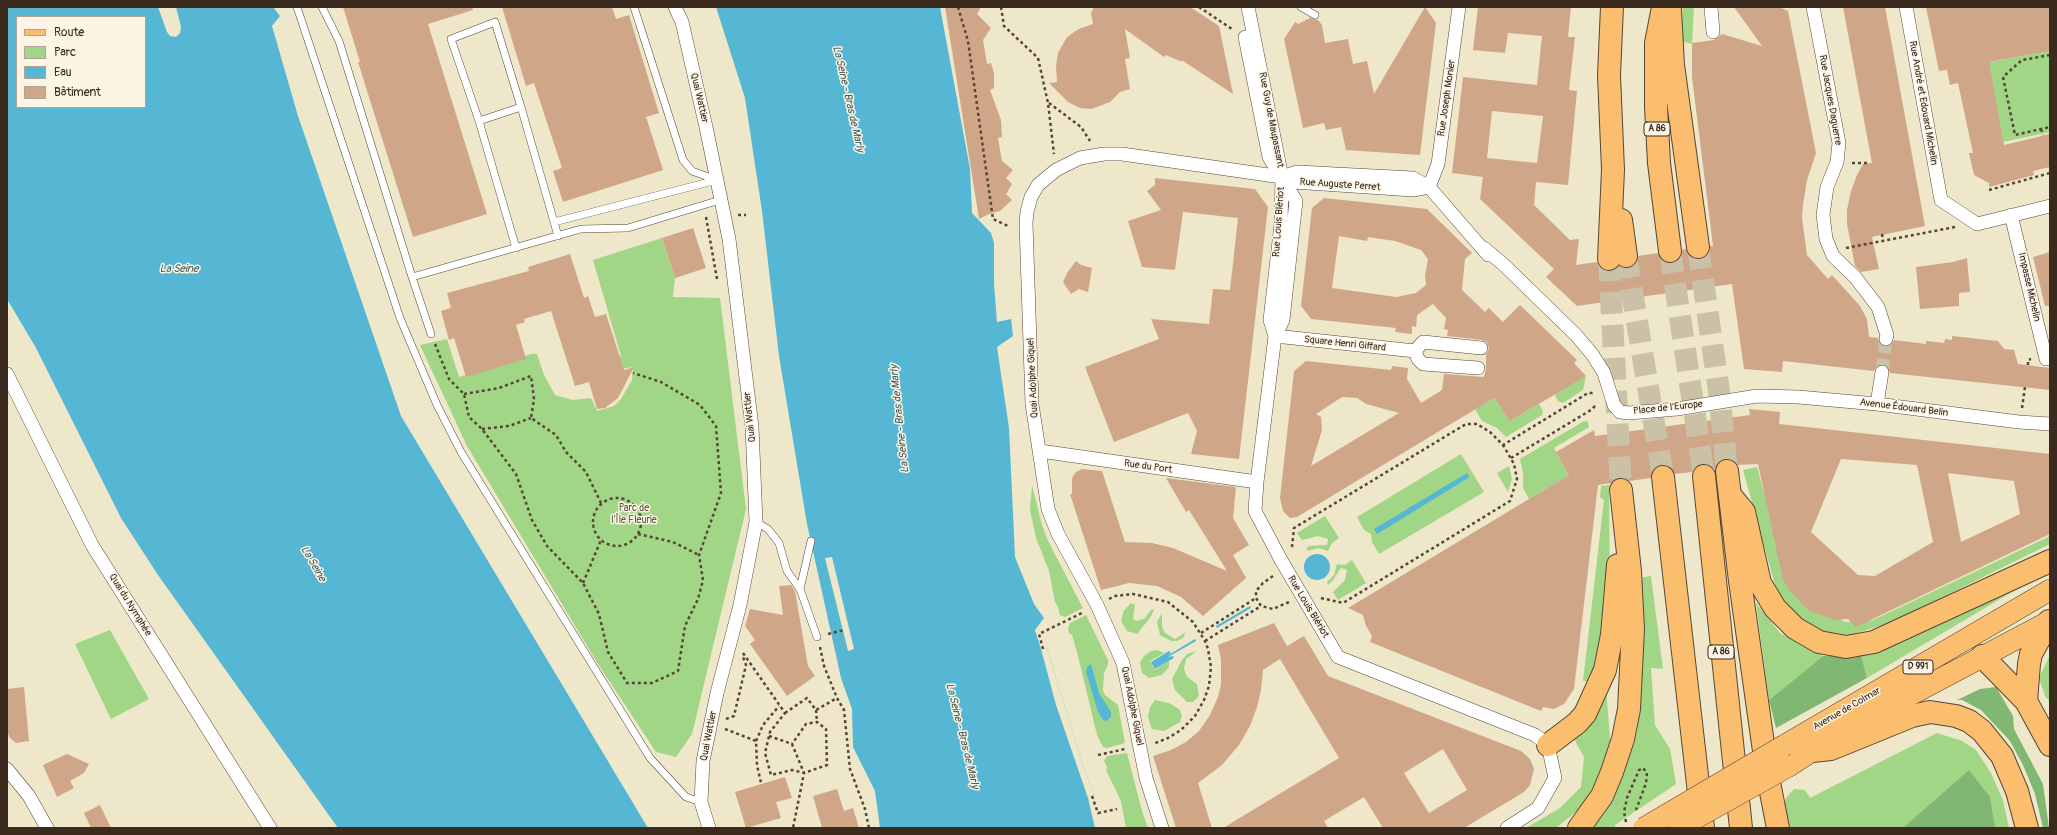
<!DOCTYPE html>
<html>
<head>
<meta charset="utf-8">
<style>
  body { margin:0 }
  #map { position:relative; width:2057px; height:835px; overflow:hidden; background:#efe7c9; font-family:Pangolin,sans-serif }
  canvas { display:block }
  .frame { position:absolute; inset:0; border:8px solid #3b2a1e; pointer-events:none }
  .legend { position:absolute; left:16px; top:16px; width:130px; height:92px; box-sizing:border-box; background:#fcf5e5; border:1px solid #afa495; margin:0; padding:5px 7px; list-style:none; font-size:12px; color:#3b2a1e }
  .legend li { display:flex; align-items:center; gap:8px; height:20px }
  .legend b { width:20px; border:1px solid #afa495 }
</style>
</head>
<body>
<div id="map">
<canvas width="2057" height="835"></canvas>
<div class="frame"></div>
<ul class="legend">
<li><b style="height:5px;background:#fabe6e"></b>Route</li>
<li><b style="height:11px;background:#a1d686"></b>Parc</li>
<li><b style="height:11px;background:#55b7d3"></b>Eau</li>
<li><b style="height:11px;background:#d0a689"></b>Bâtiment</li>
</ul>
</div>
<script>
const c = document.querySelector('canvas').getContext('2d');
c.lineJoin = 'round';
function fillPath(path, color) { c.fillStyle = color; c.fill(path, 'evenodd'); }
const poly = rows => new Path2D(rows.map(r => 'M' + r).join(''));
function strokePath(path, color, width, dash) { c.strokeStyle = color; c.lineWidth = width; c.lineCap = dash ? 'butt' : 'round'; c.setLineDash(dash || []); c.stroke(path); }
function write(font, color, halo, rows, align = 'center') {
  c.font = font + ' Pangolin,sans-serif'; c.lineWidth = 3; c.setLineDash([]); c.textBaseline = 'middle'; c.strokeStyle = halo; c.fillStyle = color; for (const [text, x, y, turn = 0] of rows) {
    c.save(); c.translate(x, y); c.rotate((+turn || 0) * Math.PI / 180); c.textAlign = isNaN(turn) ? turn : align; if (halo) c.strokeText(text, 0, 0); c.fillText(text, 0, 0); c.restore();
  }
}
fillPath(poly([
  [1683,7,1694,7,1692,44,1681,41],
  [2050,51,2050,132,2003,142,1985,63],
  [662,238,675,278,673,297,720,298,746,509,692,734,676,757,656,752,598,664,467,446,420,345,447,339,459,377,531,354,537,354,544,375,555,395,573,400,591,398,597,411,614,406,621,399,632,380,633,367,620,369,617,358,621,356,593,260],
  [1586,376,1583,390,1563,403,1558,401,1554,394],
  [1494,398,1510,421,1539,404,1543,411,1542,415,1506,437,1497,428,1482,421,1475,409],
  [1584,421,1588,422,1589,427,1554,448,1569,475,1529,499,1523,488,1523,473,1520,459],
  [1461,454,1484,492,1379,554,1372,542,1371,534,1364,530,1357,517],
  [1467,473,1470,477,1377,533],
  [1509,466,1512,479,1508,492,1497,473],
  [1757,467,1783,561,1808,602,1845,622,1873,620,2050,536,2050,544,1890,623,1850,635,1822,631,1805,622,1785,607,1775,585,1743,470],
  [1032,485,1042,525,1048,541,1083,608,1065,617,1060,615,1058,607,1055,602,1049,571,1036,538,1030,510],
  [1609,485,1610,606,1604,650,1589,681,1583,681,1604,500,1600,497,1601,486],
  [1325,516,1339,538,1332,543,1328,551,1318,548,1308,551,1306,548,1310,546,1327,545,1328,539,1318,536,1302,540,1297,533],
  [1352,560,1366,583,1338,600,1333,592,1345,580,1347,570,1341,568,1333,580,1328,585,1327,582,1334,575,1337,564,1345,565],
  [1651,576,1663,669,1651,668,1655,725,1670,749,1676,784,1615,825,1615,828,1585,828,1605,805,1632,750,1641,688,1638,578],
  [2017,583,2017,589,1867,678,1861,655],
  [1131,603,1135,605,1133,618,1136,621,1144,619,1152,609,1154,610,1150,618,1137,634,1127,631,1121,621,1124,610],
  [1756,603,1780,633,1823,656,1769,700],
  [1162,613,1162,626,1165,633,1175,639,1186,632,1183,638,1177,641,1171,641,1160,635,1157,622],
  [1086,615,1108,660,1108,665,1104,673,1103,691,1105,695,1118,705,1125,743,1107,748,1103,747,1097,735,1077,652,1072,635,1069,633,1068,629,1070,623],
  [110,630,149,699,111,719,75,644],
  [1157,650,1164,653,1150,661,1155,670,1169,661,1169,667,1162,675,1149,678,1142,673,1140,663,1144,656,1151,651],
  [1197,651,1186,659,1184,669,1187,677,1197,684,1199,696,1193,702,1187,702,1175,690,1172,679,1182,660,1187,654],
  [2050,655,2050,702,2045,696,2039,678],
  [1606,687,1611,752,1602,774,1583,806,1556,828,1526,828,1560,808,1581,787,1584,757,1573,737],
  [1155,700,1169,703,1179,709,1182,715,1180,722,1164,731,1152,729,1148,717,1150,707],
  [1937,733,1962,741,1976,750,1991,773,2003,800,2009,828,1790,828,1784,806,1786,798,1794,789,1805,790,1810,798],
  [1127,753,1142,811,1148,828,1126,828,1121,801,1106,770,1107,767,1104,761,1107,756]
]), '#a1d686');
fillPath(poly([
  [1861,655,1867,678,1776,728,1769,700,1823,656],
  [1996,687,2013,716,2014,729,2043,784,2049,828,2043,828,2035,794,2023,765,2010,741,1981,710,1962,700,1957,700,1980,689],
  [1969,770,1990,797,1995,828,1903,828]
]), '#80b773');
fillPath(poly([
  [7,7,158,7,167,32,170,36,176,37,180,33,181,27,176,7,273,7,280,16,272,26,298,116,401,416,648,828,338,828,158,575,121,518,36,348,7,299],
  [17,17,145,17,145,107,17,107],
  [716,7,940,7,970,169,972,213,991,233,994,243,994,284,997,322,1011,319,1013,336,997,347,1009,428,1015,557,1034,604,1044,618,1035,630,1041,649,1047,648,1083,766,1094,795,1088,798,1095,828,880,828,875,791,853,747,852,709,841,678,807,524,779,356,762,211,745,98],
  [1467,473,1470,477,1377,534,1374,529],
  '1304 567a13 13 0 1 1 26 0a13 13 0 1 1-26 0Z',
  [1250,606,1251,608,1217,628,1216,626],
  [1195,639,1196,641,1168,657,1173,656,1174,658,1155,669,1151,662,1169,651,1171,653,1167,656],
  [1091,664,1099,693,1111,712,1111,717,1106,721,1103,720,1098,712,1086,672,1087,667]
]), '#55b7d3');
fillPath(poly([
  [832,557,854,649,848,651,825,558],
  [1047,648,1083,766,1094,795,1088,798,1056,705,1041,649]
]), '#efe7c9');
fillPath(poly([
  [343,7,472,7,473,10,428,24,487,214,413,237,358,62,360,62],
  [502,7,612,7,616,19,629,15,659,113,646,117,663,170,563,202,553,171,562,168,534,83,526,86],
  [945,7,981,7,977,14,991,28,983,40,987,64,991,63,994,73,994,88,990,90,1001,120,1002,137,998,138,1002,161,1013,170,1006,178,1012,184,1006,194,1012,200,1000,211,989,214,979,219],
  [1094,7,1190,7,1219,26,1233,94,1183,61,1180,61,1166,55,1164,57,1125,29,1130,58,1125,59,1130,89,1120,92,1110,102,1092,109,1080,108,1068,102,1049,83,1057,82,1056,66,1058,53,1067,37,1079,29,1093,24,1091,13],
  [1425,7,1436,23,1420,155,1346,150,1341,127,1326,130,1324,123,1303,128,1284,39,1295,22,1298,24,1310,18,1318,20,1322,25,1325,43,1348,39,1353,64,1367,61,1374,94],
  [1478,7,1571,7,1568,37,1575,37,1569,90,1577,91,1568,185,1536,182,1534,205,1570,240,1579,239,1576,265,1597,262,1602,269,1609,271,1614,270,1619,266,1627,268,1633,266,1637,261,1638,256,1658,253,1665,262,1671,263,1678,261,1681,256,1682,250,1686,249,1688,255,1693,258,1699,259,1705,257,1709,252,1710,246,1713,246,1692,77,1692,43,1714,40,1722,34,1762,46,1734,7,1779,7,1788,11,1816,153,1807,180,1803,205,1802,218,1807,255,1828,279,1832,275,1860,306,1867,319,1869,337,1878,338,1880,344,1884,347,1891,345,1894,340,1926,344,1926,341,1944,343,1945,339,1952,340,1952,336,1998,341,2004,349,2014,350,2018,364,2050,368,2050,390,1890,373,1887,366,1883,364,1876,367,1874,371,1783,361,1782,372,1744,369,1732,284,1577,306,1546,277,1554,269,1480,199,1483,177,1452,173,1463,77,1537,85,1542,36,1508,33,1505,53,1473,50],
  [1492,111,1543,116,1537,163,1487,158],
  [1843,7,1885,7,1925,226,1872,237,1879,269,1861,272,1855,266,1847,224,1847,210,1851,191,1857,175,1863,164,1872,163],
  [1926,7,2050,7,2050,51,1989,62,2004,145,2050,134,2050,167,2033,171,2034,175,1989,187,1989,183,1974,175,1969,153,1973,153,1958,83,1950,85,1947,70,1939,71],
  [1155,178,1255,189,1268,207,1239,459,1191,454,1197,431,1188,413,1114,442,1085,367,1159,339,1151,319,1209,324,1213,289,1230,290,1238,218,1183,212,1175,270,1142,267,1128,221,1161,210,1147,191,1155,185],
  [1324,198,1427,209,1472,253,1465,259,1462,290,1485,312,1489,308,1503,322,1520,305,1577,360,1574,363,1586,376,1510,421,1494,398,1297,517,1290,518,1283,511,1280,498,1294,371,1306,361,1391,370,1392,366,1408,368,1407,379,1421,403,1442,390,1444,374,1484,377,1486,369,1486,354,1489,349,1487,342,1482,340,1447,336,1448,330,1444,329,1446,318,1433,304,1417,315,1416,327,1412,326,1412,334,1395,332,1396,328,1311,319,1301,306,1312,208],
  [1339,236,1367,241,1368,237,1395,241,1421,250,1428,259,1425,275,1426,285,1416,293,1396,297,1332,288],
  [1342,397,1357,398,1366,404,1399,413,1311,466,1322,430,1321,417,1316,414],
  [693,228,706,268,675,278,662,238],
  [2050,252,2050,306,2045,306,2033,257],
  [570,254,584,298,588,296,595,317,606,314,624,370,634,367,618,398,605,408,597,409,589,382,575,386,551,311,524,319,525,322,516,325,526,359,466,377,454,338,449,340,441,311,451,308,447,293,529,271,528,267],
  [1967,258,1970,292,1959,293,1959,306,1920,309,1916,267,1953,262],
  [1076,261,1081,265,1092,268,1088,292,1079,289,1071,294,1063,282,1067,273],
  [1749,409,1780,412,1779,424,2050,454,2050,534,1856,627,1848,619,1835,620,1808,610,1790,591,1783,580,1758,464,1738,465,1732,460,1725,459,1719,461,1715,469,1709,464,1702,464,1696,466,1692,472,1675,474,1668,466,1662,465,1655,467,1651,478,1629,481,1619,478,1611,483,1598,485,1574,689,1564,704,1554,709,1543,707,1541,711,1370,642,1372,636,1366,626,1363,615,1348,608,1569,475,1556,452,1594,430,1595,436,1750,415],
  [1841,459,1917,465,1933,542,1875,576,1858,575,1811,532],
  [1948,473,2014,481,2020,514,1961,542],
  [1082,469,1102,471,1125,542,1152,543,1173,548,1227,571,1189,510,1186,512,1166,478,1236,487,1233,518,1249,545,1233,555,1246,578,1203,616,1181,597,1157,586,1129,583,1101,590,1070,494,1072,494,1072,478,1076,472],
  [791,585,795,591,808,666,815,676,787,696,750,644,755,640,745,626,750,609,783,615,779,586],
  [1274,623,1287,646,1304,636,1328,676,1521,751,1530,759,1534,769,1530,785,1524,792,1464,828,1383,828,1364,797,1324,821,1328,828,1223,828,1339,758,1280,659,1263,670,1261,690,1257,707,1250,726,1239,745,1222,765,1198,783,1212,828,1176,828,1153,756,1171,750,1186,742,1199,731,1210,715,1218,697,1221,684,1221,660,1218,645],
  [1443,749,1467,790,1429,813,1404,773],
  [24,687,29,741,16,743,10,738,7,731,7,689],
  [67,754,89,764,84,773,70,781,74,788,57,797,43,765],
  [785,777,792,798,776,802,781,818,746,828,735,792],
  [837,789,844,811,853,808,859,828,822,828,813,796],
  [100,805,111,828,91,828,84,813]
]), '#d0a689');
strokePath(poly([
  [1882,372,1886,339]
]), '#cbc1a7', 13, [13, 6]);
strokePath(poly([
  [1698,247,1719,391,1727,471],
  [1670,251,1704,476],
  [1626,256,1663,477],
  [1609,259,1621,490]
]), '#cbc1a7', 22, [22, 11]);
const lane = poly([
  [297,7,400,318,437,405,461,452,650,758,686,797,701,802],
  [322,7,339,41,412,277,581,229,628,228,720,200],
  [634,7,683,160,692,171,717,180],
  [1301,7,1315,15],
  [479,121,451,39,495,22,521,107],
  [554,222,717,180],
  [516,248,479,121,521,107,558,236],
  [412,277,431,334],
  [756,522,768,529,779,543,787,571,800,589,817,637],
  [800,589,811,541]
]);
const street = poly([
  [675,7,682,22,706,127,729,239,752,427,756,522,740,605,717,693,703,761,701,802,709,828],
  [1248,7,1282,177,1281,224,1270,320,1275,336,1257,482,1255,511,1281,560,1338,657,1535,735,1548,745,1555,778,1538,808,1507,828],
  [1711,7,1713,32],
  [1813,7,1839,143,1837,162,1827,187,1823,215,1826,239,1833,256,1855,277,1878,307,1887,335,1886,339],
  [1906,7,1941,200,1977,224,2050,206],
  [1245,37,1269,157,1296,201,1283,320,1275,336],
  [1282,177,1297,172,1413,178,1429,187,1488,255],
  [1429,187,1438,164,1459,7],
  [2011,215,2046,359],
  [1484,248,1504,265,1576,335,1592,354,1604,373,1614,405,1620,412,1629,413,1677,409,1757,396,1798,397,1877,404,2019,422,2050,424],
  [1275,336,1415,351,1418,359,1423,364,1478,368],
  [1415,351,1423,342,1481,348],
  [7,374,92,545,270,828],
  [1877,404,1882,372],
  [1040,451,1257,482],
  [7,769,29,796,47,828],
  [1162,828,1146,778,1123,663,1097,605,1058,534,1048,509,1032,404,1026,223,1027,212,1031,197,1038,185,1056,170,1080,158,1104,154,1122,154,1282,177,1293,182,1413,190,1429,187]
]);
const primary = poly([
  [1785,745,2050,590],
  [1789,766,1844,730,2050,621]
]);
const highway = poly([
  [1663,7,1656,43,1656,107,1659,163,1670,251],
  [1670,10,1673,65,1698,247],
  [1621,220,1626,256],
  [1609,259,1613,170,1609,75,1612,7],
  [1727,471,1740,581,1767,772,1778,828],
  [1704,476,1741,828],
  [1663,477,1703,828],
  [1730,495,1744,512,1760,583,1775,608,1795,628,1819,642,1846,647,1874,642,2050,561],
  [1982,656,2026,701,2050,745],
  [2026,701,2029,664,2031,654,2049,621],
  [1548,745,1577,723,1585,714,1605,670,1612,635,1618,565],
  [1812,751,1831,749,1912,716,1930,712,1956,716,1969,721,1982,731,2002,756,2017,791,2027,828],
  [1579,828,1602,796,1612,772,1623,739,1629,709,1633,629,1630,571,1621,490]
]);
strokePath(lane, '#564638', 8);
strokePath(street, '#564638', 14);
strokePath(primary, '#564638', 22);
strokePath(highway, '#564638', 24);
strokePath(poly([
  [958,7,968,41,993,219,1010,227],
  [1001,7,1004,26,1038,58,1048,103,1054,154],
  [1199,7,1232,29],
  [2050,55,2022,60,2003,77,2015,135,2050,127],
  [1049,103,1081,127,1090,141],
  [2041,129,2043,135],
  [1852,163,1867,163],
  [1989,190,2050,173],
  [738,215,746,215],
  [706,217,717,279],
  [1882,234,1883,240],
  [1846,248,1955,227],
  [435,344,449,379,464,394,469,417,482,429,516,474,532,520,547,546,583,583,599,614,608,652,627,683,652,683,678,671,685,626,698,599,703,580,699,555,721,493,716,426,700,405,661,382,633,373],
  [2028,365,2028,360,2031,359],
  [464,394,499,388,531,376,534,399,531,418,556,435,566,452,586,472,601,503],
  [2022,408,2025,387],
  [482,429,509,426,531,418],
  [1511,458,1591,410,1597,404],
  '593 522a24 24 0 1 1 48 0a24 24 0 1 1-48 0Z',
  [638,534,673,542,699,555],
  [1292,547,1294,528,1466,424,1477,424,1490,432,1503,445,1588,393,1595,393],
  [1273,576,1263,583,1256,591,1256,598,1261,606,1273,609,1289,602],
  [583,583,601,540],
  [1321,598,1343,603,1510,501,1517,479,1514,464,1503,445],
  [1109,599,1115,596,1133,594,1168,602,1193,622,1205,641,1208,649,1211,667,1209,686,1204,700,1195,716,1181,730,1168,738,1153,744],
  [1201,633,1256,598],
  [828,634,844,630],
  [1205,641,1261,606],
  [820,647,824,666,837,698,844,710,850,769,865,809,869,828],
  [1043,649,1039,634,1084,612],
  [743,653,785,713,770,732,765,753,771,775,792,770,804,773,827,765,826,729,817,722,806,724,792,744],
  [816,710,817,722],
  [785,713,807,698,816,710,837,698],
  [726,719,734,716,746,665,743,657],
  [725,729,756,741,757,765,761,783],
  [769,736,792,744,804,773,793,828],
  [756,741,763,725,779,706],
  [1098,755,1125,749],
  [1092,796,1098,813,1117,809],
  [1626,822,1624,812,1627,798,1639,770,1643,768,1647,773,1646,783,1636,810]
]), '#564638', 2.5, [3, 3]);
strokePath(lane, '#fff', 7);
strokePath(street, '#fff', 13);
strokePath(primary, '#fabe6e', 21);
strokePath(highway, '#fabe6e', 22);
const primaryBridge = poly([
  [1644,828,1785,745],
  [1678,828,1789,766]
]);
strokePath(primaryBridge, '#564638', 22, []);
strokePath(primaryBridge, '#fabe6e', 21);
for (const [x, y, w] of [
  [1657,129,26],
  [1721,652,26],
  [1918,667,30]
]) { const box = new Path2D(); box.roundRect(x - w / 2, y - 7, w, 14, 3); c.fillStyle = '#fcf5e5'; c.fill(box); strokePath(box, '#3b2a1e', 1); }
write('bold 9px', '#3b2a1e', null, [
  ["A 86",1657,129],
  ["A 86",1721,652],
  ["D 991",1918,667]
]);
write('10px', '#3b2a1e', '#fcf5e5', [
  ["Quai Wattier",699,98,77],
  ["Rue Joseph Monier",1447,98,-82],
  ["Rue Jacques Daguerre",1830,100,80],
  ["Rue André et Edouard Michelin",1923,103,80],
  ["Rue Guy de Maupassant",1271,120,79],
  ["Rue Auguste Perret",1340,185,4],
  ["Rue Louis Blériot",1279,222,-86],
  ["Impasse Michelin",2029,287,77],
  ["Square Henri Giffard",1345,344,6],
  ["Quai Adolphe Giquel",1033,378,-93],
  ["Place de l'Europe",1668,408,-6],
  ["Avenue Édouard Belin",1904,408,7],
  ["Quai Wattier",750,417,-96],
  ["Rue du Port",1148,467,8],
  ["Quai du Nymphée",130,605,58],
  ["Rue Louis Blériot",1308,607,59],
  ["Quai Adolphe Giquel",1132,706,79],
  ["Avenue de Colmar",1847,709,-30],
  ["Quai Wattier",709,736,-79]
]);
write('10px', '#545538', '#fcf5e5', [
  ["Parc de",634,508],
  ["l'Île Fleurie",634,520]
]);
write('italic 11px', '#445b5d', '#fcf5e5', [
  ["La Seine - Bras de Marly",848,99,77],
  ["La Seine",179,269],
  ["La Seine - Bras de Marly",900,419,-96],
  ["La Seine",313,564,60],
  ["La Seine - Bras de Marly",962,736,76]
]);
</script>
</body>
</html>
